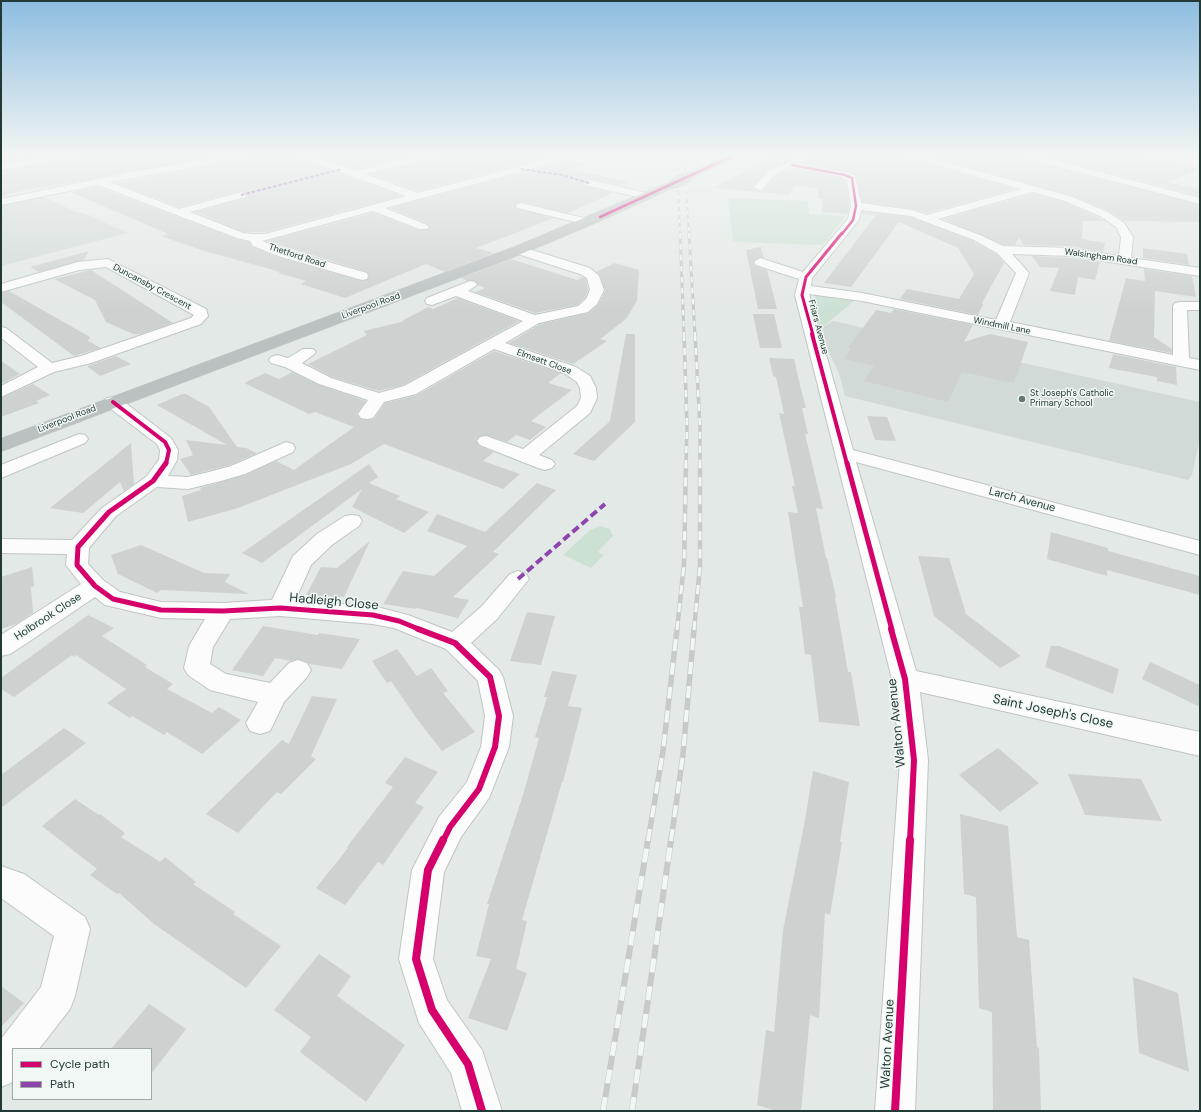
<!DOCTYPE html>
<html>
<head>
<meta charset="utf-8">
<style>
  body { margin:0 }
  #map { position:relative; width:1201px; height:1112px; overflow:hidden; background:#e3e9e6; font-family:"DM Sans",sans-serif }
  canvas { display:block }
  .frame { position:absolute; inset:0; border:2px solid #223a36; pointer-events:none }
  .legend { position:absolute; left:12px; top:1048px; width:140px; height:52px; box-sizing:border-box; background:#f1f7f5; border:1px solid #9eaba9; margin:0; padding:5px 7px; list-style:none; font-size:12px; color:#223a36 }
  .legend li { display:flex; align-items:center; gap:8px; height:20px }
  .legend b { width:20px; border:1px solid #9eaba9 }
</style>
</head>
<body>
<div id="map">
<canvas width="1201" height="1112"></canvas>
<div class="frame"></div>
<ul class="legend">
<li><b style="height:5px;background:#d6006c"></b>Cycle path</li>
<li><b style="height:5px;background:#8e44ad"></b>Path</li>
</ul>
</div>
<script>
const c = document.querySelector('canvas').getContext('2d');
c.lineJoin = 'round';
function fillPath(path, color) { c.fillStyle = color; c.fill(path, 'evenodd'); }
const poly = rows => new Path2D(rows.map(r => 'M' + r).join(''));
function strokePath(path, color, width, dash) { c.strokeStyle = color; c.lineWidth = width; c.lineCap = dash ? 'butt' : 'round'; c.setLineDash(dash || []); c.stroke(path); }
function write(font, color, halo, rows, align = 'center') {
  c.font = font + ' "DM Sans",sans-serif'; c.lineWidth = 3; c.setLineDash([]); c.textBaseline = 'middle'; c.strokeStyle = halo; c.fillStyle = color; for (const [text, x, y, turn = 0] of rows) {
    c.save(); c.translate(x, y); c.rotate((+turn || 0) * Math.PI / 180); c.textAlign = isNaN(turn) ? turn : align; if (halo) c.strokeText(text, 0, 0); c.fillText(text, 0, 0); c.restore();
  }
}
fillPath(poly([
  [42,196,74,211,89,215,128,233,1,266,1,205],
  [833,321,1200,402,1200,439,1192,475,1188,480,845,396,839,373,818,330]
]), '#d1dad6');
fillPath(poly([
  [728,198,808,201,809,214,846,216,823,245,733,242],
  [815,292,856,299,823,327,817,324],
  [600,526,610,529,613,536,598,552,604,555,591,568,563,555,590,530]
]), '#cce1d4');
fillPath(poly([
  [1,155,52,155,1,162],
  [79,155,225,155,132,171,55,186,35,188,1,196,1,171,73,159],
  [250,155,297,155,298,158,401,196,265,232,243,232,195,212,245,198,247,194,245,192,241,191,179,207,116,183,244,159],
  [312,155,419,155,355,169],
  [439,155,556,155,418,191,370,174,437,158],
  [773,155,801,155,788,162,768,169,753,186,753,188,758,191,763,190,776,175,793,170,841,178,846,181,849,206,848,214,822,212,823,199,819,199,817,188,795,186,788,195,714,188],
  [805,155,905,155,907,158,1015,189,927,213,912,209,862,202,856,175,845,171,804,163,810,158],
  [923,155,1019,155,1022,158,1200,205,1200,222,1124,221,1109,211,1070,195],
  [1038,155,1135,155,1199,169,1168,182,1200,190,1200,196],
  [571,160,588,164,571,169,629,182,620,186,588,179,583,183,585,186,613,193,568,213,521,202,517,203,515,207,517,209,554,218,476,248,494,253,445,272,426,264,345,298,301,284,306,281,278,273,281,272,204,251,161,236,168,234,71,192,98,187,236,239,249,242,252,247,277,257,362,281,368,279,369,276,367,272,267,241,373,213,418,230,427,230,430,227,428,224,390,208],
  [1032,194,1062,201,1105,221,1083,221,1082,239,1105,243,1103,252,1071,246,1024,245,1019,238,1015,245,1003,245,943,219],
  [862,212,910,217,973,241,996,254,1004,263,982,303,983,304,978,315,900,299,907,289,959,299,974,274,958,248,899,222,851,287,824,283,876,215,862,214],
  [761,247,764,258,759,257,753,263,756,266,767,270,777,309,758,309,746,250],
  [1143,248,1187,254,1189,265,1143,258],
  [89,251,84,260,39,272,30,267],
  [1032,256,1071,258,1100,262,1095,280,1078,277,1075,295,1050,291,1059,268,1040,267],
  [511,259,577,280,583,277,586,279,588,290,585,298,577,305,535,313,475,292,485,288,478,285,475,281,467,281,461,278],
  [615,263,639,270,637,301,626,319,600,339,607,341,573,364,509,343,540,324,589,313,598,305,605,291,600,276,596,272],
  [1144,269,1192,276,1196,297,1155,291,1154,337,1172,349,1172,353,1109,341,1126,278,1145,281],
  [91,270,173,323,141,334,133,334,106,322,95,300,54,279],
  [9,291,90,337,88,341,101,348,74,356,1,302,2,293],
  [458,298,519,321,403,385,379,391,332,377,308,364,367,335,364,331,405,321,402,321,428,307,433,309],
  [894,309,973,325,964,342,990,334,1028,342,1014,383,962,372,948,402,864,381,874,366,844,359,851,349,848,348,876,310,891,313],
  [753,314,774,314,782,348,760,348],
  [626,334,635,334,635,422,594,461,573,454,610,421],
  [494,351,561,373,548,383,572,390,531,421,546,427,530,440,516,435,507,442,486,435,480,436,476,440,479,446,494,452,483,461,520,474,503,489,384,444,351,464,238,508,188,522,182,496,201,490,200,488,245,475,276,461,294,470,354,427,315,412,309,414,244,383,265,373,279,379,292,372,319,385,366,401,356,414,361,419,367,420,374,419,385,403,417,395],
  [1113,354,1176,367,1177,385,1157,381,1157,377,1109,368],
  [116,356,131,364,100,376,87,366],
  [769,358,794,359,801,389,806,408,802,408,808,434,805,434,823,509,816,508,826,558,827,558,836,597,835,597,848,672,851,672,860,726,819,722,811,655,805,654,799,607,803,607,788,512,798,513,792,486,795,486,779,413,784,414,776,377,773,376],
  [1,361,20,374,1,384],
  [33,384,50,395,36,401,39,403,1,417,1,398],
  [182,394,186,394,209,407,237,447,246,448,257,453,230,465,191,475,180,459,193,455,186,440,227,445,157,405],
  [867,416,887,417,896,441,875,440],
  [131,443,134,484,124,491,120,482,83,513,50,508],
  [369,464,378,477,369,483,400,496,396,499,429,512,404,533,352,507,362,489,262,563,242,553],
  [537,483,556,490,493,552,499,554,453,597,469,600,458,618,417,608,416,609,383,604,403,571,434,576,467,546,427,531,437,514,485,532],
  [1051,532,1108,548,1108,551,1200,576,1200,595,1107,570,1107,576,1047,559],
  [370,541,344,597,306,595,321,567,337,568],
  [141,545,204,573,230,574,225,582,249,594,161,590,157,593,118,574,111,555],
  [918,556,949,558,966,614,1021,656,1000,668,934,616],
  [32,567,34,586,31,587,33,613,16,624,1,629,1,577],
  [527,612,555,616,541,665,510,661],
  [88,615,114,628,102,636,147,665,145,667,173,684,167,689,212,713,219,707,241,720,202,754,167,732,164,735,132,716,130,718,107,703,126,689,76,655,74,657,72,655,14,697,1,689,1,678],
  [263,626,318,635,319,633,360,639,342,669,309,664,298,659,291,661,275,658,263,676,232,670],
  [1051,646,1059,646,1119,669,1113,694,1045,667],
  [397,649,417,676,431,668,448,691,443,693,475,732,442,751,417,719,391,681,387,683,372,661],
  [1150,662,1200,685,1200,707,1142,679],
  [552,671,577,675,568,706,582,708,563,782,562,782,522,920,527,921,516,969,527,973,507,1031,468,1018,491,959,476,956,489,904,487,904,523,795,539,738,535,737,547,697,544,697],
  [312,696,337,699,311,756,316,759,281,794,277,792,238,833,206,814,282,740,289,744],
  [64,728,86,743,1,808,1,775],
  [998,748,1039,783,1000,812,959,775],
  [405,757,438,772,415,803,424,807,383,865,378,862,345,905,316,888,348,848,347,847,393,787,385,783],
  [813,771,849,782,840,842,842,842,830,915,825,913,819,1018,810,1015,801,1111,776,1111,757,1105,766,1030,774,1032,783,930,805,820],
  [1068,774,1141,779,1162,821,1085,815],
  [75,799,99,815,100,814,125,833,121,837,160,862,165,857,196,882,193,884,235,912,233,914,281,946,246,988,154,924,119,893,117,894,90,875,97,869,42,826],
  [960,814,1008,826,1017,937,1029,940,1037,1047,1039,1048,1041,1111,993,1111,992,1012,979,1008,976,897,964,894],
  [319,954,351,976,337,996,405,1045,366,1102,300,1052,311,1037,274,1010],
  [1133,977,1178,993,1189,1072,1139,1053],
  [1,986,24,1003,1,1027],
  [149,1004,186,1029,151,1074,151,1049,111,1049]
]), '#cdd2d0');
const minor = poly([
  [59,155,78,155,73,158,1,170,1,164,59,155],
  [231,155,249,155,244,158,110,182,179,209,241,192,245,193,246,195,245,197,190,212,243,233,254,234,265,234,406,196,299,157,298,155,309,155,355,171,424,155,438,155,437,157,365,174,418,193,563,155,577,155,575,157,385,208,427,225,429,227,427,229,419,229,373,211,262,241,286,250,367,273,368,276,367,279,362,280,278,256,253,246,250,241,237,238,98,185,1,205,1,199,132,172,231,155],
  [803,155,808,158,800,164,845,172,855,176,861,203,912,210,927,215,1021,189,907,157,906,155,919,155,1070,196,1108,212,1124,223,1133,237,1131,258,1200,268,1200,276,1071,256,1012,254,1029,273,1010,322,1173,355,1173,306,1175,303,1180,302,1200,302,1200,310,1187,310,1189,358,1200,360,1200,370,862,301,809,294,853,450,1200,541,1200,555,856,462,916,671,1200,732,1200,756,920,692,928,760,915,1111,875,1111,900,760,892,679,795,295,799,279,756,265,754,262,760,258,803,272,848,219,851,206,847,180,842,177,793,168,775,174,763,189,759,190,754,187,769,170,789,163,803,155],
  [1032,192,1062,200,1100,216,1116,227,1121,237,1119,256,1071,248,1003,246,982,236,938,219,1032,192],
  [861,210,910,216,974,240,997,253,1016,273,996,320,862,293,811,286,812,278,859,220,861,210],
  [1020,155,1034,155,1200,198,1200,204,1022,157,1020,155],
  [1154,155,1170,155,1200,161,1200,167,1156,157,1154,155],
  [589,180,651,194,652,196,647,199,585,185,584,183,589,180],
  [521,203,592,220,594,222,588,225,517,208,516,206,517,204,521,203],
  [519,246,590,268,599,276,604,290,597,304,588,312,539,323,505,343,576,367,590,376,596,388,597,398,590,413,539,455,552,460,555,464,552,468,545,470,538,468,480,445,477,441,480,437,486,436,523,449,577,406,581,398,580,388,577,382,564,373,494,349,416,394,384,402,373,418,367,419,361,418,358,414,368,400,319,384,285,367,271,363,269,360,271,357,277,355,288,358,303,349,313,349,316,352,313,355,302,363,331,378,379,393,404,386,523,321,456,296,432,305,427,304,425,301,427,298,470,281,475,282,477,285,468,291,535,315,578,306,586,299,590,290,587,278,580,274,515,253,513,250,519,246],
  [108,259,206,309,208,316,201,324,91,363,54,372,1,397,1,386,38,367,1,338,1,327,6,328,52,363,81,356,191,318,194,315,106,267,79,270,1,292,1,284,78,262,108,259],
  [113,397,119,398,171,438,178,450,177,460,168,476,188,477,209,472,231,466,286,442,293,444,295,448,293,452,245,474,221,481,188,489,157,487,116,516,89,548,88,564,103,580,120,592,161,602,223,603,272,600,293,556,317,534,345,516,352,515,359,516,362,521,359,526,333,544,311,565,295,601,373,606,408,615,452,632,481,607,510,574,518,571,526,574,529,579,497,619,471,643,499,670,503,677,513,716,509,747,489,798,461,837,444,872,433,959,447,1000,482,1050,502,1111,462,1111,451,1073,419,1023,399,959,412,870,439,817,467,782,481,747,485,716,478,681,446,649,394,628,373,624,280,616,230,619,213,647,210,664,226,674,270,683,289,663,298,660,307,663,311,670,307,677,284,702,270,731,260,734,250,731,246,723,258,702,210,690,188,675,184,668,189,646,205,619,161,618,105,605,95,597,30,641,10,654,1,656,1,635,81,584,66,565,67,554,1,553,1,539,72,540,102,508,146,477,159,460,160,450,157,444,107,406,104,402,107,398,113,397],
  [79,434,85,435,88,439,85,443,1,478,1,465,79,434],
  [1,866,24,874,85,917,90,929,75,996,70,1009,39,1049,13,1049,13,1082,1,1087,1,1039,41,987,54,936,1,898,1,866]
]);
const highway = poly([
  [728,155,740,155,692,178,689,179,684,176,728,155],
  [675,180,680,183,679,185,592,224,523,253,1,451,1,439,515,247,675,180]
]);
strokePath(minor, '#c0c5c3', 2);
strokePath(highway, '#bcc4c3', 2);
fillPath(minor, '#fbfcfb');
fillPath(highway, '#bac1c0');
const railFar5 = poly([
  [677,155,680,234],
  [684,155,689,234]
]);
const railFar4 = poly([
  [680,233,684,335],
  [689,233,695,335]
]);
const railFar3 = poly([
  [684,334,687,427,686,464],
  [695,334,700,427,700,464]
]);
const railFar2 = poly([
  [677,630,684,564,686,463],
  [694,630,700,566,700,463]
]);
const railFar1 = poly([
  [648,841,663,751,677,629],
  [671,841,683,754,694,629]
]);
const rail = poly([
  [603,1111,648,840],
  [632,1111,671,840]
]);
strokePath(railFar5, '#c6cac9', 2);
strokePath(railFar4, '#c6cac9', 3);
strokePath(railFar3, '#c6cac9', 3.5);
strokePath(railFar2, '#c6cac9', 4.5);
strokePath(railFar1, '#c6cac9', 5.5);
strokePath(rail, '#c6cac9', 6);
strokePath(railFar5, '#f1f7f5', 1.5, [4]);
strokePath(railFar4, '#f1f7f5', 2, [5.5]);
strokePath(railFar3, '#f1f7f5', 2.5, [7]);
strokePath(railFar2, '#f1f7f5', 3, [9]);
strokePath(railFar1, '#f1f7f5', 4, [12]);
strokePath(rail, '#f1f7f5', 5, [14]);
const highwayBridge = poly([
  [675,183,689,176]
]);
strokePath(highwayBridge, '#bcc4c3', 12, []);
strokePath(highwayBridge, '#bac1c0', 10);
strokePath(poly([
  [521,169,562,175,589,183],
  [241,195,342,169]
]), '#8e44ad', 2, [3.5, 2]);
strokePath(poly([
  [518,579,605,504]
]), '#8e44ad', 4, [8, 4]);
strokePath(poly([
  [792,165,845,175,852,178,856,206,853,220,842,234],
  [600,217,735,155]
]), '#d6006c', 2.5);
strokePath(poly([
  [813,335,802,295,806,277,842,233]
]), '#d6006c', 3);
strokePath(poly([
  [812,334,847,464],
  [113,402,165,442,169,450,166,464]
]), '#d6006c', 4);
strokePath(poly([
  [166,463,153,481,109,512,78,547,77,565,95,586,113,599,161,610,223,611,280,608,373,615,399,621,421,630],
  [847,463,892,630]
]), '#d6006c', 5);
strokePath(poly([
  [418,629,455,643,490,677,499,716,495,747,479,789,450,827,443,841],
  [891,629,905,679,914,760,910,841]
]), '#d6006c', 6);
strokePath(poly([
  [443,840,428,870,416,959,432,1010,468,1064,482,1111],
  [895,1111,910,840]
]), '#d6006c', 8);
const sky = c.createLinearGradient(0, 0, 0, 310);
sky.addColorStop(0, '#8dbde0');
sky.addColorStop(0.5, '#f2f5f4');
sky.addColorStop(1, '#f2f5f400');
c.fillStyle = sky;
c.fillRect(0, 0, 1201, 310);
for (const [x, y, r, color] of [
  [1022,399,4,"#667774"]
]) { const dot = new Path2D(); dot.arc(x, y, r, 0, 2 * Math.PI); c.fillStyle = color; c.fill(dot); strokePath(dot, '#f1f7f5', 1.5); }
write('9px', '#223a36', '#f1f7f5', [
  ["Thetford Road",297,256,18],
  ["Walsingham Road",1101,257,8],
  ["Duncansby Crescent",152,287,28],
  ["Liverpool Road",371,306,-20],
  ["Windmill Lane",1002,326,11],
  ["Friars Avenue",818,327,75],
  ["Elmsett Close",544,362,20],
  ["Liverpool Road",67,419,-21]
]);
write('9px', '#223a36', '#f1f7f5', [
  ["St Joseph's Catholic",1030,394],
  ["Primary School",1030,404]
], 'left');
write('11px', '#223a36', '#f1f7f5', [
  ["Larch Avenue",1022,500,15],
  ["Holbrook Close",48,617,-33]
]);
write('13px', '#223a36', '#f1f7f5', [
  ["Hadleigh Close",334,602,5],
  ["Saint Joseph's Close",1053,712,12],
  ["Walton Avenue",897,723,-96],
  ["Walton Avenue",888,1044,-87]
]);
</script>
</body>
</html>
